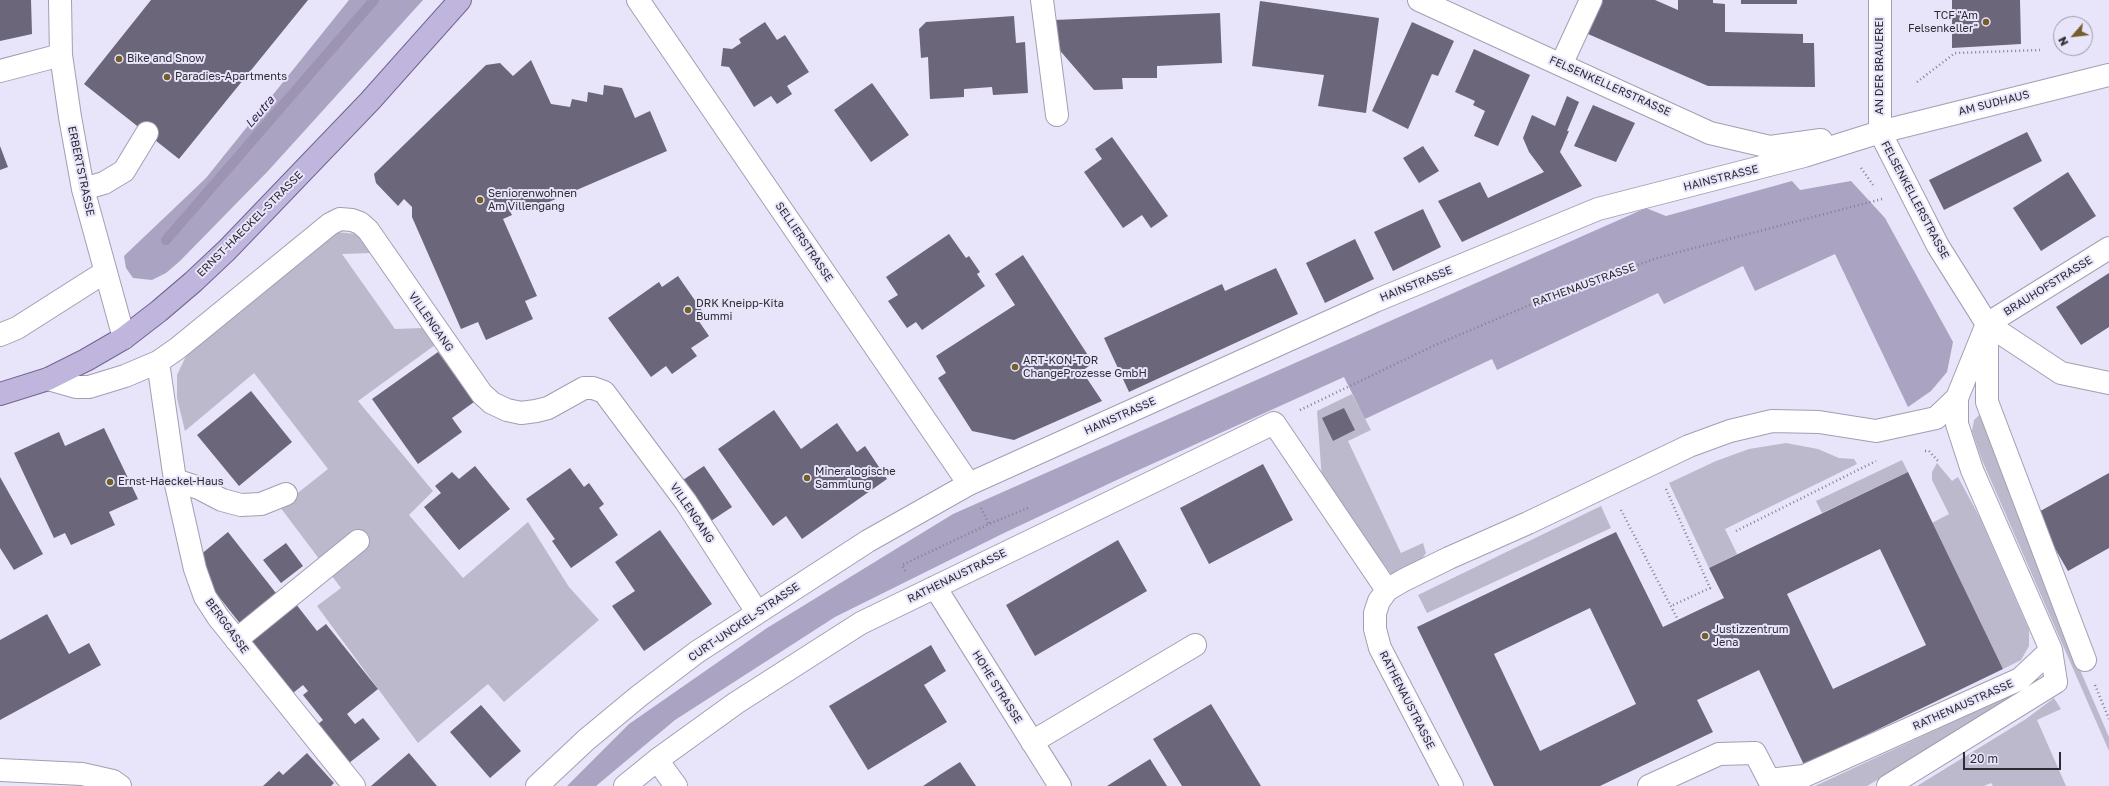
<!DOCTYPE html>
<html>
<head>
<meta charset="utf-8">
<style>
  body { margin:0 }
  #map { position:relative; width:2109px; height:786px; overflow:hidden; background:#e8e4f9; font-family:"Golos Text",sans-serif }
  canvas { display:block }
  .north { position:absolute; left:2053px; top:16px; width:40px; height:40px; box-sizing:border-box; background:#e8e4f9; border:1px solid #9d9aaa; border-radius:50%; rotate:242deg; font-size:11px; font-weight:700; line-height:16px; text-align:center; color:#2d2b33 }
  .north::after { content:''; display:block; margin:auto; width:14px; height:18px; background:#735e2d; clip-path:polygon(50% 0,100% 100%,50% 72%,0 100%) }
  .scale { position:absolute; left:1963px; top:752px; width:98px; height:18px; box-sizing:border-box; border:2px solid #2d2b33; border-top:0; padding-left:5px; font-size:12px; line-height:14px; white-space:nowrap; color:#2d2b33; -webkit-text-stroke:3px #e8e4f9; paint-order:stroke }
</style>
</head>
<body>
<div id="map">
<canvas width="2109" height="786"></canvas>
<div class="north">N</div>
<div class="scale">20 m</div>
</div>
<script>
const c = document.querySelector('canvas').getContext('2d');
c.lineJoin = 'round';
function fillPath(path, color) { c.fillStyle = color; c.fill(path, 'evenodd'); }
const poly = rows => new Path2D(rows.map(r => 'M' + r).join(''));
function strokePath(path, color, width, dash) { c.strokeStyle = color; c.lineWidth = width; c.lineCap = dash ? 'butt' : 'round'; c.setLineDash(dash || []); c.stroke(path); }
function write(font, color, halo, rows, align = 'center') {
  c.font = font + ' "Golos Text",sans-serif'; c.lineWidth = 4; c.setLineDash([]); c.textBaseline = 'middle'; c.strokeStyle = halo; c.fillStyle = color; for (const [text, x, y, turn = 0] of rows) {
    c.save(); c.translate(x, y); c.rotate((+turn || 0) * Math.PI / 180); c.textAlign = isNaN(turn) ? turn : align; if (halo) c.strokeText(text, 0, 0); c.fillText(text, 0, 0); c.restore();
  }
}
fillPath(poly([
  [336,232,357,234,371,253,342,254,395,329,423,328,435,345,358,401,433,491,409,515,463,578,528,522,569,587,599,620,504,702,488,684,418,743,317,606,341,588,280,507,328,469,254,373,185,431,177,398,177,375,186,356,202,340],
  [1352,394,1371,430,1348,441,1401,553,1423,543,1426,553,1421,560,1391,574,1322,480,1317,411],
  [1981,413,2056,614,2109,737,2109,751,1982,460,1972,431,1974,420],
  [1786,443,1818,449,1839,458,1854,459,1857,464,1725,529,1737,554,1709,568,1669,483,1716,461,1749,449],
  [1902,460,1908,472,1822,513,1816,501],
  [1937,463,1952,481,1958,477,1980,518,2029,630,2029,646,2021,660,2003,669,1932,523,1949,514,1932,480,1932,472],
  [1601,506,1611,528,1427,613,1418,595],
  [2011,695,2013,699,1867,786,1815,786],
  [2054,698,2061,709,2037,720,2066,786,1993,786,1991,783,1984,786,1917,786,2026,719]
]), '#bdb9cc');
fillPath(poly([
  [349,0,423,0,268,171,180,261,166,273,152,280,133,278,126,268,124,256,206,178],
  [1792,181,1800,190,1851,181,1885,218,1953,342,1947,372,1931,391,1908,407,1835,254,1755,291,1743,266,1664,304,1658,293,1497,370,1492,359,1365,419,1344,377,1121,478,1004,533,835,617,675,720,596,786,567,786,629,724,767,628,953,514,1646,208,1666,216]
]), '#aba3c2');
strokePath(poly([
  [166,240,374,0]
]), '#9c94b2', 10);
fillPath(poly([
  [0,0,31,0,32,34,0,41],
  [151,0,308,0,179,159,84,84],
  [1602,0,1655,0,1678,10,1678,0,1713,0,1713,3,1725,4,1725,32,1803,34,1803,43,1814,43,1815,87,1708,86,1588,34],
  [1741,0,1797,0,1797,4,1741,4],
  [1952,0,2020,0,2021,44,1952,48],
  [1260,1,1379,18,1366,113,1318,106,1324,75,1252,66],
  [1220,13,1222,63,1157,66,1157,78,1122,78,1123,89,1094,90,1056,46,1054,20],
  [1014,16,1016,43,1025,42,1028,93,993,95,992,87,964,89,964,97,930,99,928,57,921,58,919,29,926,22],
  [765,22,777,40,785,35,809,72,787,86,792,94,777,104,771,96,754,107,729,67,721,66,723,48,732,49,741,43,739,39],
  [1412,22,1454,41,1438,76,1432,74,1408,129,1372,111],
  [1474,49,1530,75,1498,146,1474,136,1485,111,1473,105,1475,101,1455,92],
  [531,60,551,104,570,107,572,99,587,102,588,92,603,95,604,85,622,88,635,118,650,111,667,151,528,211,524,201,508,208,512,215,503,219,537,296,525,301,533,319,486,340,478,322,461,329,412,217,412,207,404,199,398,206,376,183,374,174,486,65,500,63,513,76],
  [872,83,909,135,871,162,834,110],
  [1567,96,1579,102,1567,131,1569,131,1560,152,1582,186,1462,242,1438,201,1480,182,1488,198,1544,172,1529,152,1523,138,1532,115,1555,126],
  [1593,105,1635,123,1616,162,1574,146],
  [2027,132,2042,161,1944,210,1929,180],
  [1112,137,1168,216,1151,228,1142,215,1123,228,1084,172,1102,159,1095,149],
  [0,146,8,167,0,170],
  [1423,146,1439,171,1419,183,1403,158],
  [2068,172,2096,216,2041,251,2013,208],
  [1423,209,1441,247,1393,271,1374,232],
  [949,234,966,258,969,256,980,272,977,274,985,286,922,330,916,322,907,328,888,301,898,295,886,277],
  [1355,239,1374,279,1325,303,1306,263],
  [1023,255,1093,363,1082,371,1102,401,1014,440,972,431,938,378,946,373,936,356,1015,305,995,274],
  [1276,268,1298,314,1129,392,1104,338,1222,284,1225,291],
  [2109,273,2109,327,2081,345,2056,307],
  [678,276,703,312,696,317,709,336,691,348,697,356,672,374,666,366,651,377,608,318,659,282,662,287],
  [438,352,474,402,452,418,462,432,418,464,372,399],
  [251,391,292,442,239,486,197,435],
  [1344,408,1355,430,1333,441,1322,418],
  [774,410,801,449,837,423,857,452,865,446,887,479,802,539,786,516,773,526,718,449],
  [104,428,138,499,109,512,115,525,71,545,65,533,54,538,14,453,59,432,65,446],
  [1263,464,1293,520,1209,564,1180,508],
  [475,466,510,509,459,550,424,507,441,493,435,486,452,472,459,479],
  [704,466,732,507,708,523,680,482],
  [570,468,584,487,589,483,604,504,599,508,618,535,571,568,552,541,555,539,526,499],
  [1908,472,2003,669,1804,765,1759,670,1697,700,1713,732,1600,786,1494,786,1417,627,1616,532,1663,627,1724,598,1709,568],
  [1880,549,1926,645,1833,689,1787,594],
  [1590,608,1636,704,1540,751,1494,654],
  [2109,473,2109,548,2068,571,2035,514],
  [0,477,43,554,14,570,0,548],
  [660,530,712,604,644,651,612,606,635,591,615,562],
  [228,532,279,597,242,626,197,569,199,556],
  [1118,540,1147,591,1035,656,1006,605],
  [286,543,303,566,281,583,263,560],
  [292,599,317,631,326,624,378,689,347,714,355,724,363,718,380,739,349,763,318,724,323,720,303,695,308,691,303,685,293,693,246,635],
  [47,614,69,654,89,643,101,665,0,720,0,640],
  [931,645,946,671,924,685,947,722,868,770,829,706],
  [1211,704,1261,786,1182,786,1153,739],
  [481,705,521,751,490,778,450,732],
  [307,753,334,783,331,786,263,786,279,771,283,775],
  [409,753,437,786,371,786],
  [1150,759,1167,786,1107,786],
  [960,762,976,786,923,786,941,774]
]), '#6b6679');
const minor = poly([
  [60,0,61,55,70,117,83,189,124,338],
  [638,0,969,484],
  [1042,0,1057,115],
  [1419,0,1710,133,1770,147,1821,140],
  [1880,0,1880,132,1938,246,1987,324,2061,373,2109,383],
  [1561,65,1591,0],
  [0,71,61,55],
  [83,189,104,183,124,171,147,133],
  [1987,324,2109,248],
  [0,335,17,328,105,272],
  [1987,336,1987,402,2085,660],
  [158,362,175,480,195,569,205,597,218,617,354,786],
  [48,379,76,387,89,387,125,376,158,362,178,348,330,224,340,219,352,220,360,223,368,230,482,394,492,403,507,410,521,413,536,411,548,408,584,388,593,388,604,392,686,502,757,612],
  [175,480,199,488,222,500,241,505,261,504,286,494],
  [935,587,1060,786],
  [236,640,358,541],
  [1032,742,1195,645],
  [657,760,676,786],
  [0,770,82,774,113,781,120,786],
  [537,786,586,740,639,696,697,652,868,541,969,484,1375,301,1598,209,1804,156,1880,132,2109,75],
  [625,786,657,760,736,703,861,623,1274,423,1387,590],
  [1452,786,1380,648,1375,629,1375,613,1379,601,1387,590,1404,580,1449,558,1528,523,1689,446,1730,431,1772,421,1819,422,1876,431,1936,418,1957,398,1987,324],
  [1649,786,1719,754,1755,753,1769,780,1804,776,2020,679,2051,650,1972,470,1957,424,1957,398],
  [1888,786,2056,682,2051,650]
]);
const major = poly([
  [0,394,48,379,86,360,124,338,159,311,193,282,227,250,370,101,460,0]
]);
strokePath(minor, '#a39eb2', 24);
strokePath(major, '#716591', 24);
strokePath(poly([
  [1917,82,1955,53,2040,50],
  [1861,168,1873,185],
  [1300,410,1433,346,1558,293,1660,257,1882,199],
  [1925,451,1929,451,1938,461],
  [1666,489,1710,588,1671,606],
  [981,508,989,524],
  [1621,510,1678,620],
  [1736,531,1876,461],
  [905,571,902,565,989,524,1028,508],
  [2095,685,2109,719]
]), '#83808e', 2.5, [1, 3]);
strokePath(minor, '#fff', 22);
strokePath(major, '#c0b5dc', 22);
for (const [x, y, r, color] of [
  [1986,22,4,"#735e2d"],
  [119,59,4,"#735e2d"],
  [167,77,4,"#735e2d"],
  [480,200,4,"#735e2d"],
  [688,310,4,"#735e2d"],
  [1015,367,4,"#735e2d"],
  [807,478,4,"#735e2d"],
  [110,482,4,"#735e2d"],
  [1705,636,4,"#735e2d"]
]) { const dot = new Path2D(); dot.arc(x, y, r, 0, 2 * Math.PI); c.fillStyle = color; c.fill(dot); strokePath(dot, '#e8e4f9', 1.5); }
write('11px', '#2d2b33', '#e8e4f9', [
  ["TCF \"Am",1978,16,"right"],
  ["Felsenkeller\"",1978,29,"right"],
  ["Bike and Snow",127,59],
  ["Paradies-Apartments",175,77],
  ["Seniorenwohnen",488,194],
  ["Am Villengang",488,207],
  ["DRK Kneipp-Kita",696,304],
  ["Bummi",696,317],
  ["ART-KON-TOR",1023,361],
  ["ChangeProzesse GmbH",1023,374],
  ["Mineralogische",815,472],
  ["Sammlung",815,485],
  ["Ernst-Haeckel-Haus",118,482],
  ["Justizzentrum",1713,630],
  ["Jena",1713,643]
], 'left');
write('11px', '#2d2b33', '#e8e4f9', [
  ["AN DER BRAUEREI",1880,66,-90],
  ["FELSENKELLERSTRASSE",1610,86,24],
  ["AM SUDHAUS",1994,103,-14],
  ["ERBERTSTRASSE",81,171,78],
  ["HAINSTRASSE",1721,178,-14],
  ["FELSENKELLERSTRASSE",1915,200,62],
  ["ERNST-HAECKEL-STRASSE",250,224,-45],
  ["SELLIERSTRASSE",804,242,56],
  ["HAINSTRASSE",1416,284,-22],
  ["RATHENAUSTRASSE",1584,285,-20],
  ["BRAUHOFSTRASSE",2048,286,-32],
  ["VILLENGANG",431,322,55],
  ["HAINSTRASSE",1120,416,-24],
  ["VILLENGANG",692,513,56],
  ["RATHENAUSTRASSE",957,576,-26],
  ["CURT-UNCKEL-STRASSE",744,622,-34],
  ["BERGGASSE",227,626,54],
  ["HOHE STRASSE",997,687,58],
  ["RATHENAUSTRASSE",1407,700,63],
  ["RATHENAUSTRASSE",1963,705,-24]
]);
write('italic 12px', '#2d2049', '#e8e4f9', [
  ["Leutra",260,112,-49]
]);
</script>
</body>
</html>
